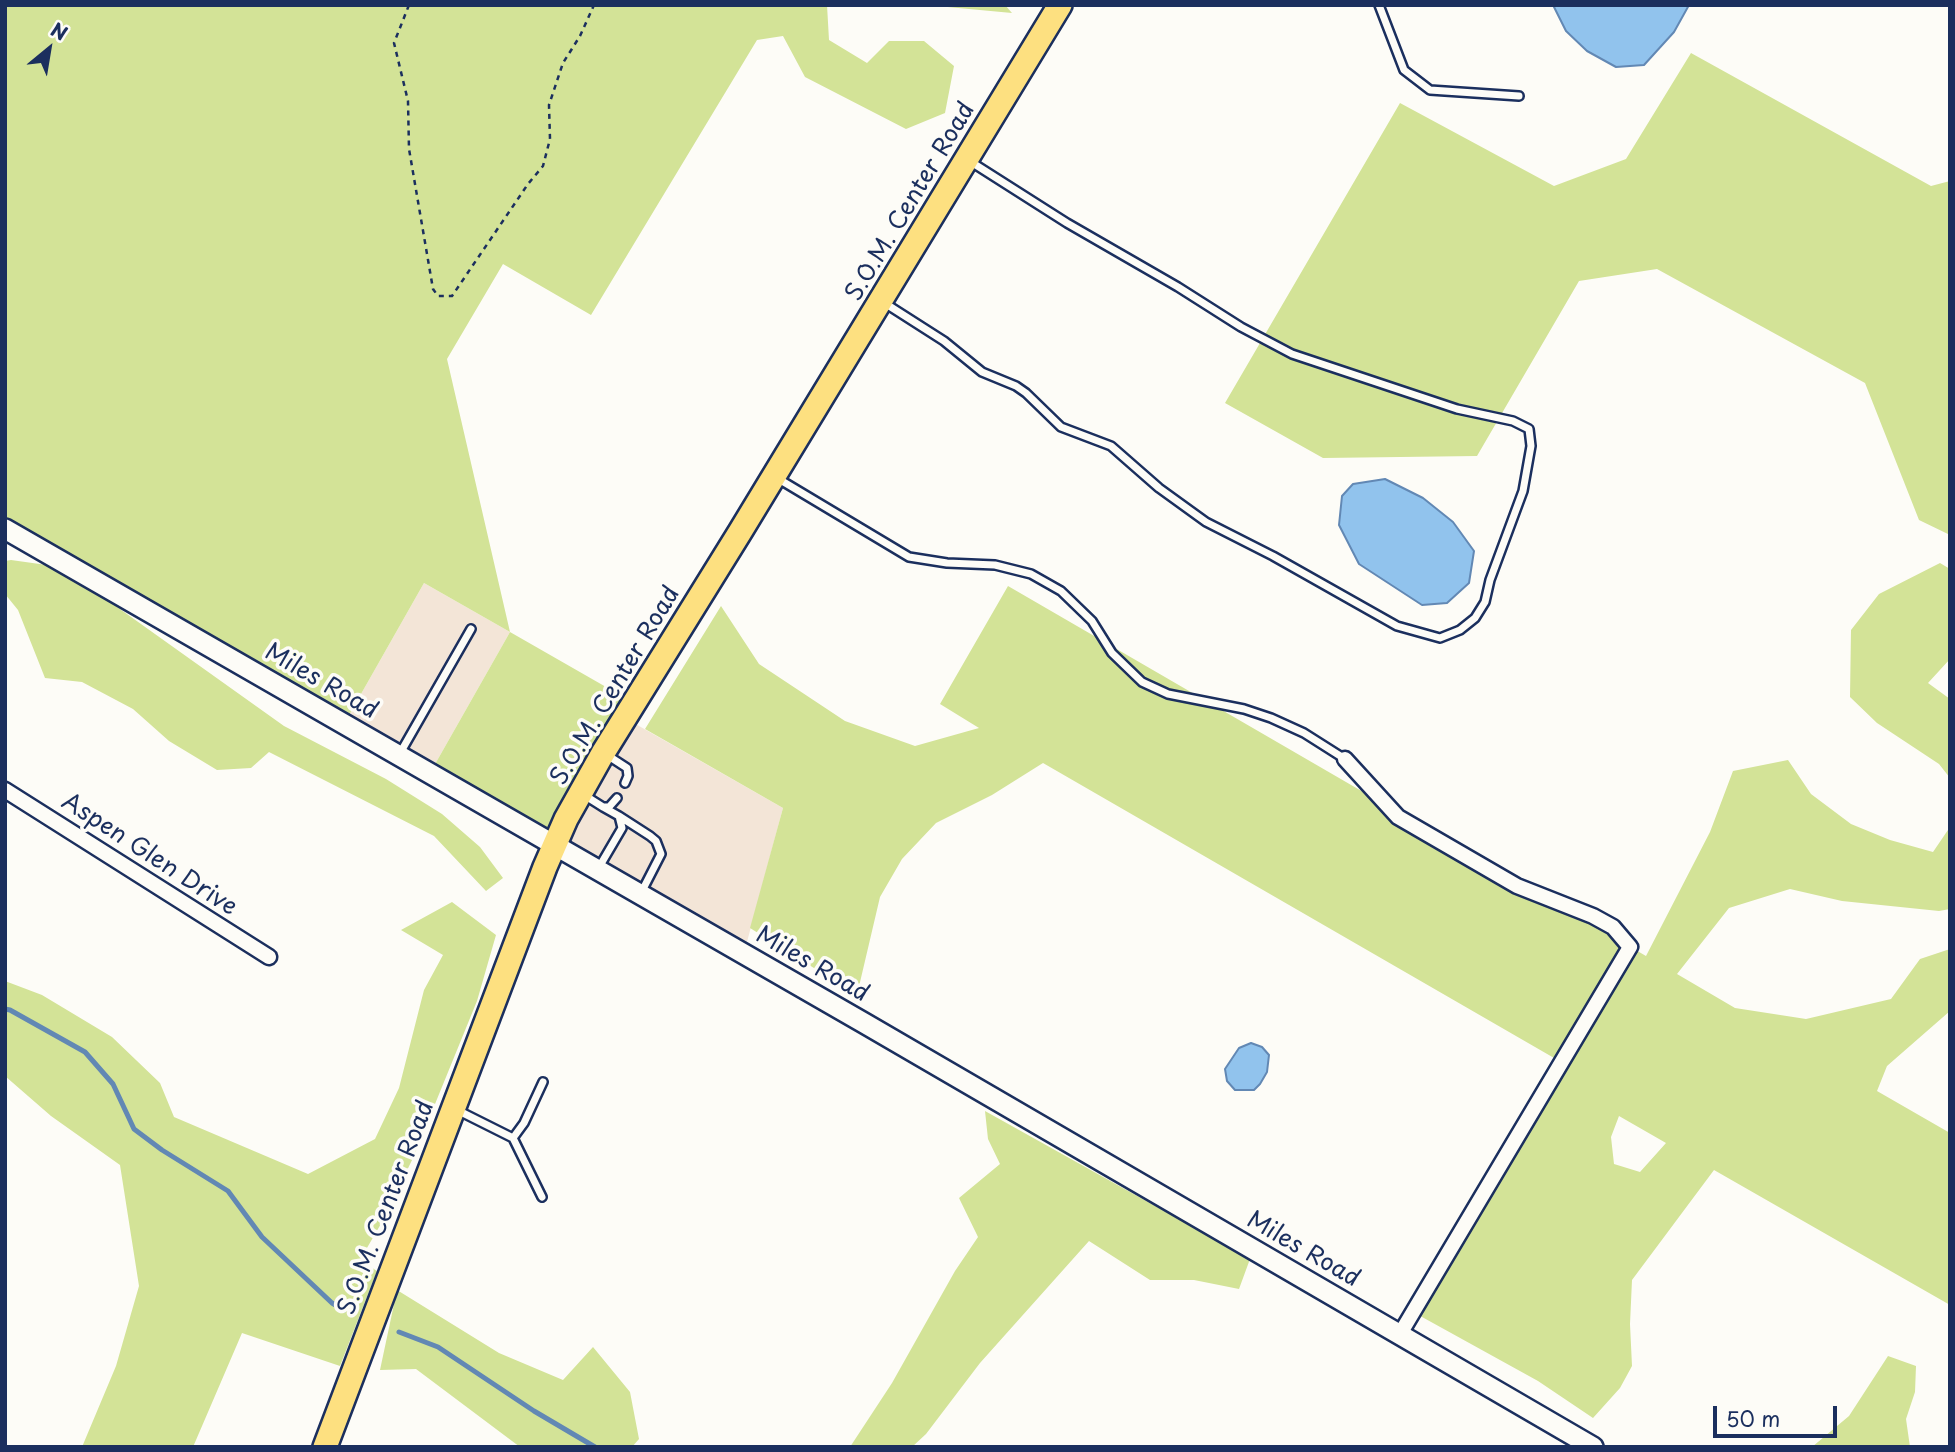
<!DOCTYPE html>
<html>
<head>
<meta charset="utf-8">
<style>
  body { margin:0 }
  #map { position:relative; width:1955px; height:1452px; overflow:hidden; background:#fdfcf7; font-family:"Playpen Sans",sans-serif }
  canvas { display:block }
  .frame { position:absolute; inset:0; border:7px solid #1b2f5e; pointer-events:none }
  .north { position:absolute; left:14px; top:14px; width:70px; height:70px; -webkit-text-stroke:5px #fdfcf7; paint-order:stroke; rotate:30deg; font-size:19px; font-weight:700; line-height:28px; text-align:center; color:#1b2f5e }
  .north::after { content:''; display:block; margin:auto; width:24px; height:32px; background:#1b2f5e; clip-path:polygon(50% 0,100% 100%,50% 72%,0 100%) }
  .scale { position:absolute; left:1713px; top:1406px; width:124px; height:32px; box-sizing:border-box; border:4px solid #1b2f5e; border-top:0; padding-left:9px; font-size:21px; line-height:24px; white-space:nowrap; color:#1b2f5e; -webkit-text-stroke:5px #fdfcf7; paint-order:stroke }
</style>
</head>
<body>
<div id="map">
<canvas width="1955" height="1452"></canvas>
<div class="frame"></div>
<div class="north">N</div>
<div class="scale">50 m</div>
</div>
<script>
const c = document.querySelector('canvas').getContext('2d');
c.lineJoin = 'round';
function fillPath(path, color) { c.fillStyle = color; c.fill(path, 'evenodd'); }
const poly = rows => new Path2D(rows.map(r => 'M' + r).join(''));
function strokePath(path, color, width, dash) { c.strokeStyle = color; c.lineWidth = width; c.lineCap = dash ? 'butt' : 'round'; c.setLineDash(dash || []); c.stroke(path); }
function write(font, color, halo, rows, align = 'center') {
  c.font = font + ' "Playpen Sans",sans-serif'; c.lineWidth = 7; c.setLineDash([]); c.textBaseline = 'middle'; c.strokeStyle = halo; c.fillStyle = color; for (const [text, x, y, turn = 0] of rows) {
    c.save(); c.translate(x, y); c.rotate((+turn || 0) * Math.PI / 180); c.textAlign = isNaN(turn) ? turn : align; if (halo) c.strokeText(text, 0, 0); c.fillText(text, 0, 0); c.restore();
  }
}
fillPath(poly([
  [424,583,510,632,430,773,344,724],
  [625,718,783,808,744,953,554,844]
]), '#f3e5d7');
fillPath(poly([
  [5,5,827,5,829,40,867,63,889,41,924,41,954,66,945,113,906,129,805,77,783,36,757,40,591,315,503,264,447,359,510,632,634,703,554,844,430,773,510,632,424,583,344,724,5,529],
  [926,5,1005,5,1012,13],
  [1691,53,1931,186,1950,181,1950,535,1919,520,1865,383,1657,269,1579,281,1477,456,1323,458,1225,403,1400,103,1554,186,1626,159],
  [11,560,61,567,284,726,386,779,442,814,480,847,503,878,486,891,434,836,269,752,251,768,217,770,169,741,133,709,82,682,45,678,18,610,5,594,5,561],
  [1940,563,1950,569,1950,659,1928,683,1950,699,1950,778,1939,764,1877,723,1850,697,1851,630,1879,594],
  [1008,586,1646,956,1710,832,1733,771,1788,760,1811,794,1851,824,1890,840,1933,852,1950,827,1950,909,1939,911,1842,901,1790,889,1729,908,1677,974,1735,1008,1806,1019,1891,999,1920,959,1950,949,1950,1011,1887,1066,1877,1091,1950,1133,1950,1305,1714,1170,1632,1280,1630,1324,1632,1366,1620,1388,1593,1418,1538,1381,1413,1312,1561,1062,1043,763,992,795,936,823,902,859,880,897,857,995,750,928,783,808,645,729,721,606,759,664,845,721,915,746,979,728,940,704],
  [1619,1116,1666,1143,1640,1172,1614,1164,1611,1137],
  [452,902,496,935,477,1001,413,1158,382,1222,360,1260,377,1271,340,1366,242,1333,193,1447,82,1447,116,1366,139,1286,120,1165,51,1116,5,1076,5,981,42,995,112,1037,160,1083,174,1117,308,1174,375,1139,399,1088,424,990,443,955,401,930],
  [985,1111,1250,1259,1239,1289,1194,1280,1150,1280,1089,1241,980,1363,926,1434,912,1447,850,1447,892,1383,955,1271,978,1237,959,1198,1000,1164,988,1139],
  [397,1290,499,1353,563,1380,593,1347,630,1392,639,1439,632,1447,520,1447,416,1369,380,1370],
  [1888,1356,1916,1366,1915,1392,1906,1419,1910,1447,1812,1447,1849,1416]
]), '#d3e397');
const water = poly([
  [1553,5,1689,5,1674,32,1644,65,1616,67,1587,51,1566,31,1553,5],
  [1385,479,1423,498,1453,522,1474,551,1469,583,1447,603,1422,605,1359,564,1339,525,1342,496,1353,484,1385,479],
  [1251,1043,1262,1047,1269,1055,1267,1072,1260,1084,1254,1090,1235,1090,1227,1081,1225,1069,1239,1048,1251,1043]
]);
fillPath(water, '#91c3ed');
strokePath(water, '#6288b4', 2);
strokePath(poly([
  [5,1009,10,1010,85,1052,113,1084,134,1129,162,1150,228,1191,262,1237,332,1303,344,1310],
  [399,1332,438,1347,534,1411,595,1447]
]), '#6288b4', 5);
const lane = poly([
  [1379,5,1404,70,1430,90,1519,96],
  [883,302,944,341,982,372,1016,386,1026,393,1061,427,1111,446,1159,488,1206,522,1273,556,1397,626,1440,638,1460,630,1475,618,1485,602,1490,580,1523,491,1531,446,1529,429,1513,421,1457,409,1292,354,1241,327,1178,287,1067,223,968,160],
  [777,478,909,557,947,563,995,565,1031,574,1061,591,1092,621,1112,653,1142,682,1168,694,1244,709,1271,718,1304,733,1345,759],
  [399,755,471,629],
  [607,755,627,768,628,776,625,783],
  [584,795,603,807,609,807,617,798],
  [619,816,650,836,656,841,661,854,641,893],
  [598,869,622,828,619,816,603,807],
  [457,1110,513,1138,542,1197],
  [513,1138,524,1123,543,1082]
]);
const street = poly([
  [1345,759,1398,817,1517,886,1593,916,1613,927,1630,947,1400,1334],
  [5,790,269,957]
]);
const secondary = poly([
  [5,529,864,1023,1593,1447]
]);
const primary = poly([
  [325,1447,545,867,566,819,603,753,740,532,1060,5]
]);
strokePath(lane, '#1b2f5e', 12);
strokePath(street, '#1b2f5e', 19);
strokePath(secondary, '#1b2f5e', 24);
strokePath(primary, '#1b2f5e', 28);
strokePath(poly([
  [409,5,394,43,408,101,409,149,433,289,438,296,452,296,528,184,543,166,550,139,549,105,563,63,580,36,594,5]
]), '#1b2f5e', 2.5, [5, 5]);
strokePath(lane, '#fdfcf7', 7);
strokePath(street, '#fdfcf7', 14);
strokePath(secondary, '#fdfcf7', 19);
strokePath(primary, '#fde080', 23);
write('24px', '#1b2f5e', '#fdfcf7', [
  ["S.O.M. Center Road",911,202,-59],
  ["Miles Road",321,682,30],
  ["S.O.M. Center Road",616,686,-59],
  ["Aspen Glen Drive",149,855,33],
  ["Miles Road",812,965,30],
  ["S.O.M. Center Road",387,1208,-69],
  ["Miles Road",1303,1250,30]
]);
</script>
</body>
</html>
